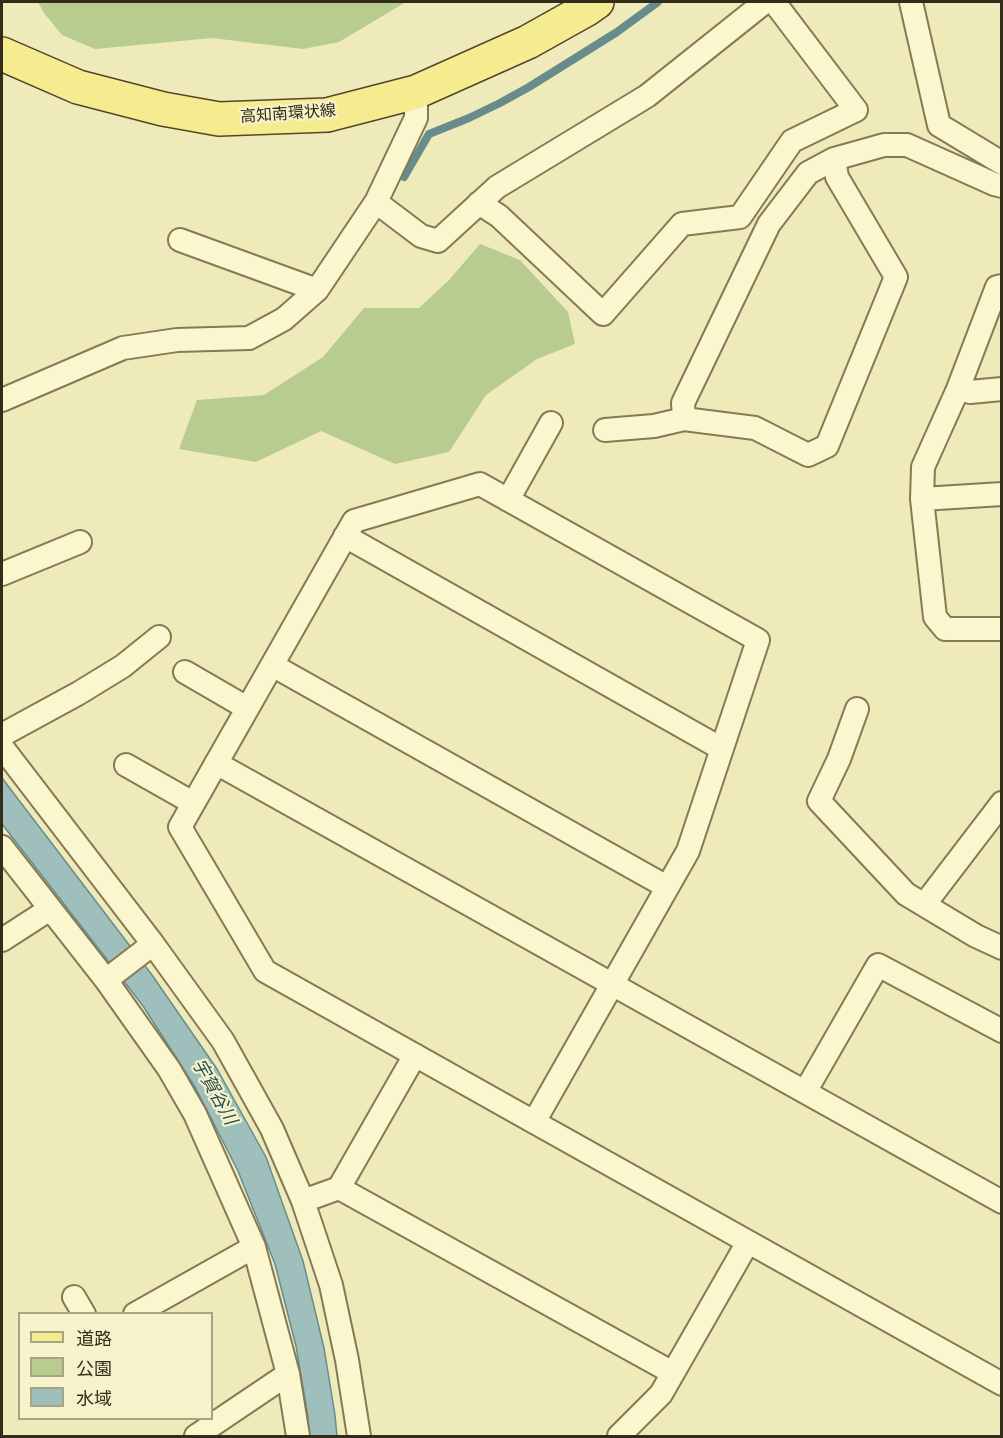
<!DOCTYPE html>
<html>
<head>
<meta charset="utf-8">
<style>
  body { margin:0 }
  #map { position:relative; width:1003px; height:1438px; overflow:hidden; background:#efeaba; font-family:Lora,"Noto Sans JP",serif }
  canvas { display:block }
  .frame { position:absolute; inset:0; border:3px solid #342c1a; pointer-events:none }
  .legend { position:absolute; left:18px; top:1312px; width:195px; height:108px; box-sizing:border-box; background:#f6f3ca; border:2px solid #a8a384; margin:0; padding:8px 10px; list-style:none; font-size:18px; color:#342c1a }
  .legend li { display:flex; align-items:center; gap:12px; height:30px }
  .legend b { width:30px; border:2px solid #a8a384 }
</style>
</head>
<body>
<div id="map">
<canvas width="1003" height="1438"></canvas>
<div class="frame"></div>
<ul class="legend">
<li><b style="height:8px;background:#f5eb8f"></b>道路</li>
<li><b style="height:16px;background:#b8cc8f"></b>公園</li>
<li><b style="height:16px;background:#9fbfbc"></b>水域</li>
</ul>
</div>
<script>
const c = document.querySelector('canvas').getContext('2d');
c.lineJoin = 'round';
function fillPath(path, color) { c.fillStyle = color; c.fill(path, 'evenodd'); }
const poly = rows => new Path2D(rows.map(r => 'M' + r).join(''));
function strokePath(path, color, width, dash) { c.strokeStyle = color; c.lineWidth = width; c.lineCap = dash ? 'butt' : 'round'; c.setLineDash(dash || []); c.stroke(path); }
function write(font, color, halo, rows, align = 'center') {
  c.font = font + ' Lora,"Noto Sans JP",serif'; c.lineWidth = 4.5; c.setLineDash([]); c.textBaseline = 'middle'; c.strokeStyle = halo; c.fillStyle = color; for (const [text, x, y, turn = 0] of rows) {
    c.save(); c.translate(x, y); c.rotate((+turn || 0) * Math.PI / 180); c.textAlign = isNaN(turn) ? turn : align; if (halo) c.strokeText(text, 0, 0); c.fillText(text, 0, 0); c.restore();
  }
}
fillPath(poly([
  [38,2,406,2,339,42,303,49,212,38,95,49,62,35,44,13],
  [480,244,520,260,568,312,575,344,537,359,486,395,449,452,395,464,321,431,256,462,179,449,197,400,264,395,323,357,364,308,419,308,449,280]
]), '#b8cc8f');
const water = poly([
  [2,778,152,975,217,1069,266,1157,303,1261,324,1348,335,1415,337,1436,309,1436,308,1417,296,1346,275,1264,238,1171,195,1087,143,1006,2,824,2,778]
]);
fillPath(water, '#9fbfbc');
strokePath(water, '#678c8b', 1.5);
strokePath(poly([
  [404,177,429,134,469,118,500,103,529,87,617,32,658,2]
]), '#678c8b', 8);
const minor = poly([
  [911,2,939,125,1002,163],
  [376,202,421,236,438,241,497,187,647,96,765,2],
  [479,203,499,216,603,314,682,224,740,217,792,141,856,110,774,2],
  [180,240,317,290],
  [1002,286,997,287,958,389,923,467,922,499,935,617,945,629,1002,629],
  [958,389,970,392,1002,389],
  [2,400,123,348,177,340,249,338,284,319,317,290,376,202,416,118,416,92],
  [684,419,683,403,769,224,808,173,834,159,884,145,907,145,994,184,1002,186],
  [605,430,654,426,684,419,755,428,808,455,827,446,896,277,837,177,834,159],
  [922,499,1002,494],
  [508,500,551,423],
  [345,536,722,749],
  [2,574,80,542],
  [272,665,667,887],
  [185,672,247,708],
  [857,709,839,759,819,801,906,894,976,936,1002,948],
  [2,735,79,693,123,666,159,637],
  [2,747,153,944,223,1041,272,1129,303,1201,331,1285,347,1360,359,1436],
  [216,763,1002,1202],
  [126,765,193,803],
  [2,847,106,980,169,1069,195,1114,254,1247,288,1374,298,1436],
  [924,905,1002,803],
  [2,940,50,909],
  [106,980,153,944],
  [805,1092,878,965,1002,1031],
  [534,1122,688,851,758,640,480,484,354,521,180,827,265,971,534,1122,1002,1384],
  [339,1188,673,1373],
  [303,1201,339,1188,415,1055],
  [74,1297,84,1314],
  [135,1314,254,1247],
  [196,1436,288,1374],
  [619,1436,661,1394,748,1242]
]);
const primary = poly([
  [2,54,78,87,163,109,219,119,327,115,416,92,528,42,587,9,597,2]
]);
strokePath(minor, '#867954', 26);
strokePath(primary, '#534529', 36);
strokePath(minor, '#faf6cd', 22);
strokePath(primary, '#f5eb8f', 33);
write('16px', '#342c1a', '#f6f3ca', [
  ["高知南環状線",288,114,-4]
]);
write('italic 18px', '#284e55', '#f6f3ca', [
  ["宇賀谷川",214,1092,61]
]);
</script>
</body>
</html>
